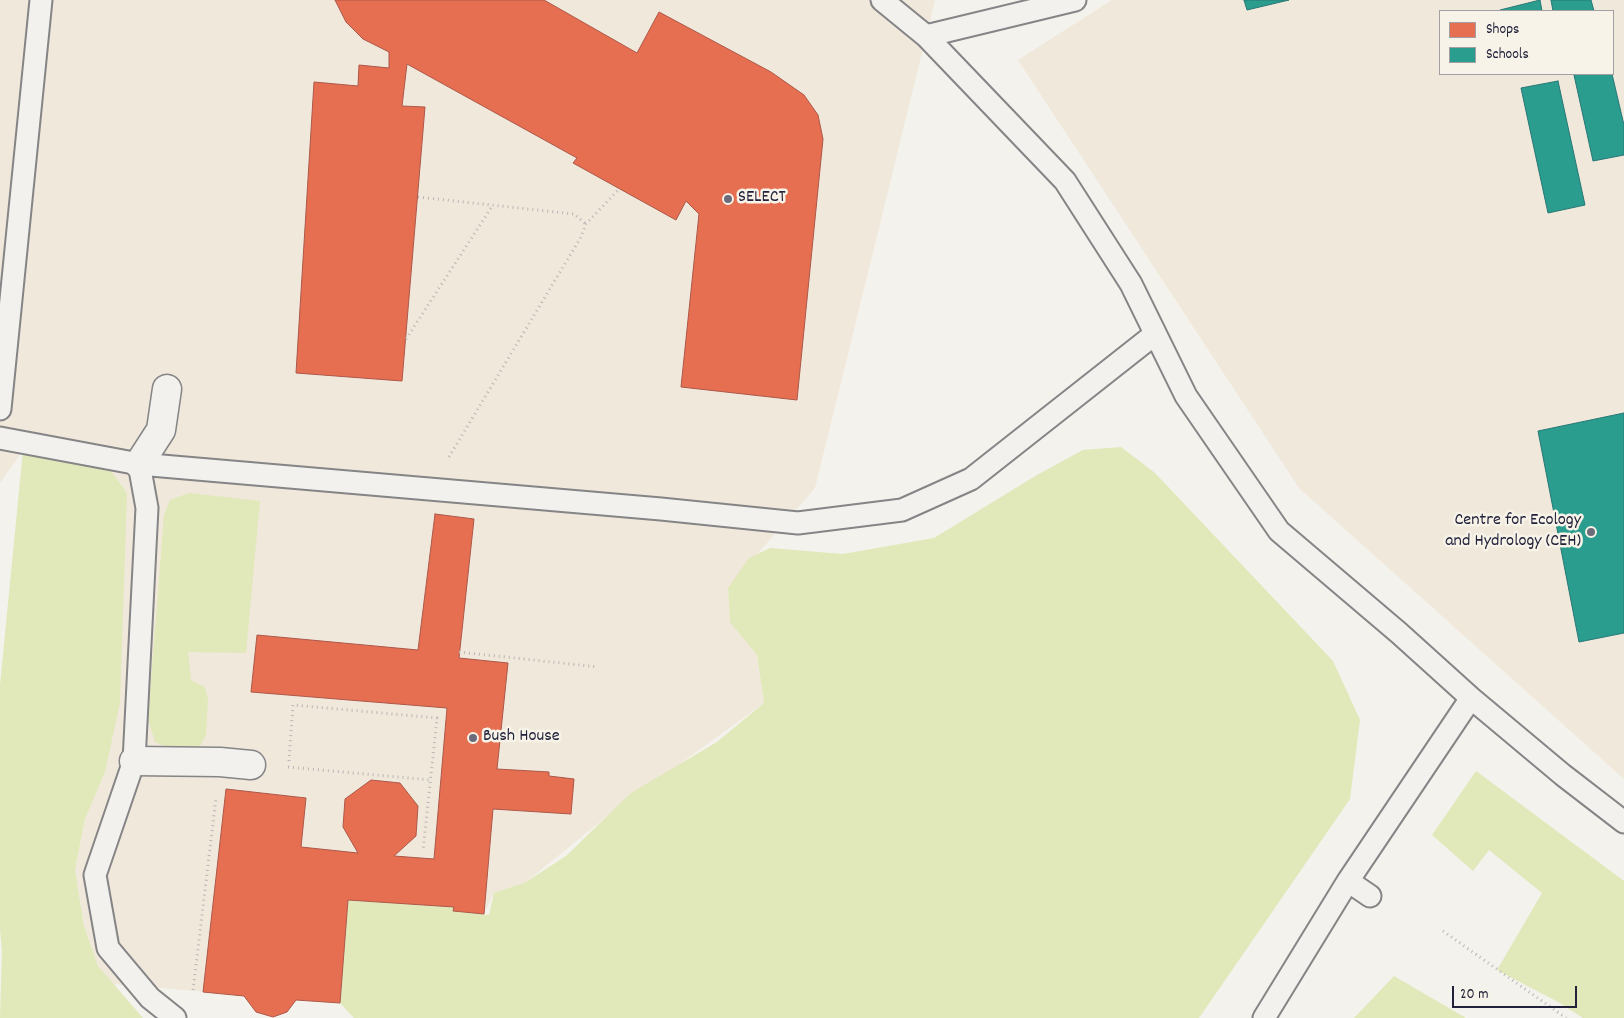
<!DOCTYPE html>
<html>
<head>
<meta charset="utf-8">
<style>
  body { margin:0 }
  #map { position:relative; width:1624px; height:1018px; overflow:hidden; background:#f4f2ec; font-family:Dekko,sans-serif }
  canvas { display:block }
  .legend { position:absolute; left:1439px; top:10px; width:175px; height:65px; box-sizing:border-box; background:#f7f3e8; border:1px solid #a29fa3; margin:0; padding:6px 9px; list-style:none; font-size:15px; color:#22223b }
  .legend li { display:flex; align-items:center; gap:10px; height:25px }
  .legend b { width:25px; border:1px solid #a29fa3 }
  .scale { position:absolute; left:1452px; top:986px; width:125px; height:22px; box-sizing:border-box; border:2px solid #22223b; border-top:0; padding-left:6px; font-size:15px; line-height:18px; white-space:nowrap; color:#22223b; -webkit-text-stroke:4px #f7f3e8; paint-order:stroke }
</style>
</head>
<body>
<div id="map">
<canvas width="1624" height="1018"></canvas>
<ul class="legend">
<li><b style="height:14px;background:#e76f51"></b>Shops</li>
<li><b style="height:14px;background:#2a9d8f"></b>Schools</li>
</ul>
<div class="scale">20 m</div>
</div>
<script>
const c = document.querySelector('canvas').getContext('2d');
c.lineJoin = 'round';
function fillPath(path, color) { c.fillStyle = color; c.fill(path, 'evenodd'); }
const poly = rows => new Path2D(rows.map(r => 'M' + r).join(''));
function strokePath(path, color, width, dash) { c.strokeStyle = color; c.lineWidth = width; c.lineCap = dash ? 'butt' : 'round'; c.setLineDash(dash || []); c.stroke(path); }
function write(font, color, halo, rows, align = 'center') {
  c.font = font + ' Dekko,sans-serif'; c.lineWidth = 5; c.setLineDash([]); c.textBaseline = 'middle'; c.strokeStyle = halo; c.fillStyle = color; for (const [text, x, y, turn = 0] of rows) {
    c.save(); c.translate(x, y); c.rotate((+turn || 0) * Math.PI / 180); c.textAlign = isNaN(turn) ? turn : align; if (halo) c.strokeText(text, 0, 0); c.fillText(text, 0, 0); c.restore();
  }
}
fillPath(poly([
  [0,0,935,0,815,488,728,588,730,621,757,655,764,703,606,817,526,882,494,893,484,914,348,900,340,1003,113,984,98,966,84,926,75,870,85,819,105,772,23,450,0,483],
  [1112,0,1624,0,1624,779,1299,488,1018,60],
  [1440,11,1613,11,1613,74,1440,74]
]), '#f0e8da');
fillPath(poly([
  [1121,447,1155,473,1333,661,1360,720,1350,799,1199,1018,354,1018,340,1003,348,900,454,907,453,911,489,915,494,893,526,882,566,856,631,793,717,742,764,703,757,655,730,622,728,588,749,558,770,548,843,554,934,538,1037,475,1083,450],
  [23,450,76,455,110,470,127,493,120,703,105,772,85,819,75,870,84,926,98,966,143,1018,0,1018,2,952,0,928,0,685],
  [189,493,260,501,246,653,188,652,191,680,205,687,208,700,206,735,197,752,185,755,155,742,148,719,164,515,170,500],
  [1476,771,1624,881,1624,1018,1583,1018,1558,1002,1497,970,1542,893,1489,850,1473,871,1432,835],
  [1394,976,1466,1018,1354,1018]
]), '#e1e8ba');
const shops = poly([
  [335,0,544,0,637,53,659,12,771,72,804,95,818,115,823,139,797,400,681,387,699,214,686,201,676,220,573,163,577,158,407,64,402,106,425,107,402,381,296,373,314,82,358,86,359,65,389,68,389,52,363,39,346,22,335,0],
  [435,514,474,519,459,658,508,663,497,769,549,772,549,776,574,779,571,814,493,809,484,914,453,911,454,907,348,900,340,1003,296,1000,287,1012,273,1017,256,1012,244,996,203,992,226,789,306,798,301,847,358,853,343,827,345,799,371,780,400,783,418,806,416,836,394,856,434,859,447,708,251,692,257,635,418,650,435,514]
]);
fillPath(shops, '#e76f51');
strokePath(shops, '#ac584a', 1);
const schools = poly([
  [1244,0,1289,0,1247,10,1244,0],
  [1540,0,1542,11,1500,11,1500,10,1540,0],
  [1551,0,1591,0,1594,11,1553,11,1551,0],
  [1582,74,1612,74,1624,125,1624,155,1593,161,1574,75,1582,74],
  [1558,81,1585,205,1548,213,1521,88,1558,81],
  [1624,413,1624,633,1579,642,1538,431,1624,413]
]);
fillPath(schools, '#2a9d8f');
strokePath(schools, '#287876', 1);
const service = poly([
  [882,0,926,36,1065,181,1131,284,1186,396,1279,531,1399,633,1471,698,1563,775,1624,822],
  [926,36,1075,0],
  [0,409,41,0],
  [0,438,139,464,661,509,798,523,902,510,971,479,1155,334],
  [139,464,147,508,134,761,95,875,108,948,150,998,175,1018],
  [1348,881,1370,896],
  [1264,1018,1348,881,1471,698]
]);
const minor = poly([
  [139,464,161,430,167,389],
  [134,761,220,762,251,765]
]);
strokePath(service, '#858486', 25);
strokePath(minor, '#858486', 31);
strokePath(poly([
  [418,197,574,214,586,224],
  [406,339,493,205],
  [449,457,581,237,586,224,619,189],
  [459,652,598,667],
  [289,761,293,705,437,718,423,851],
  [288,767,431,780],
  [1443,931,1566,1018],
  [193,990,216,798]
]), '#b8b6b6', 3, [1, 4]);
strokePath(service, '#f2f1ed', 21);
strokePath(minor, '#f2f1ed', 28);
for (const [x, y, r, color] of [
  [728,199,5,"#6c6b79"],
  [1591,532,5,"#6c6b79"],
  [473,738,5,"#6c6b79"]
]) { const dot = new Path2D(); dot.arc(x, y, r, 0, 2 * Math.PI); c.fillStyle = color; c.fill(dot); strokePath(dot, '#f7f3e8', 2); }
write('18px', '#22223b', '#f7f3e8', [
  ["SELECT",738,199],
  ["Centre for Ecology",1581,522,"right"],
  ["and Hydrology (CEH)",1581,543,"right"],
  ["Bush House",483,738]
], 'left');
</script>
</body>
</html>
